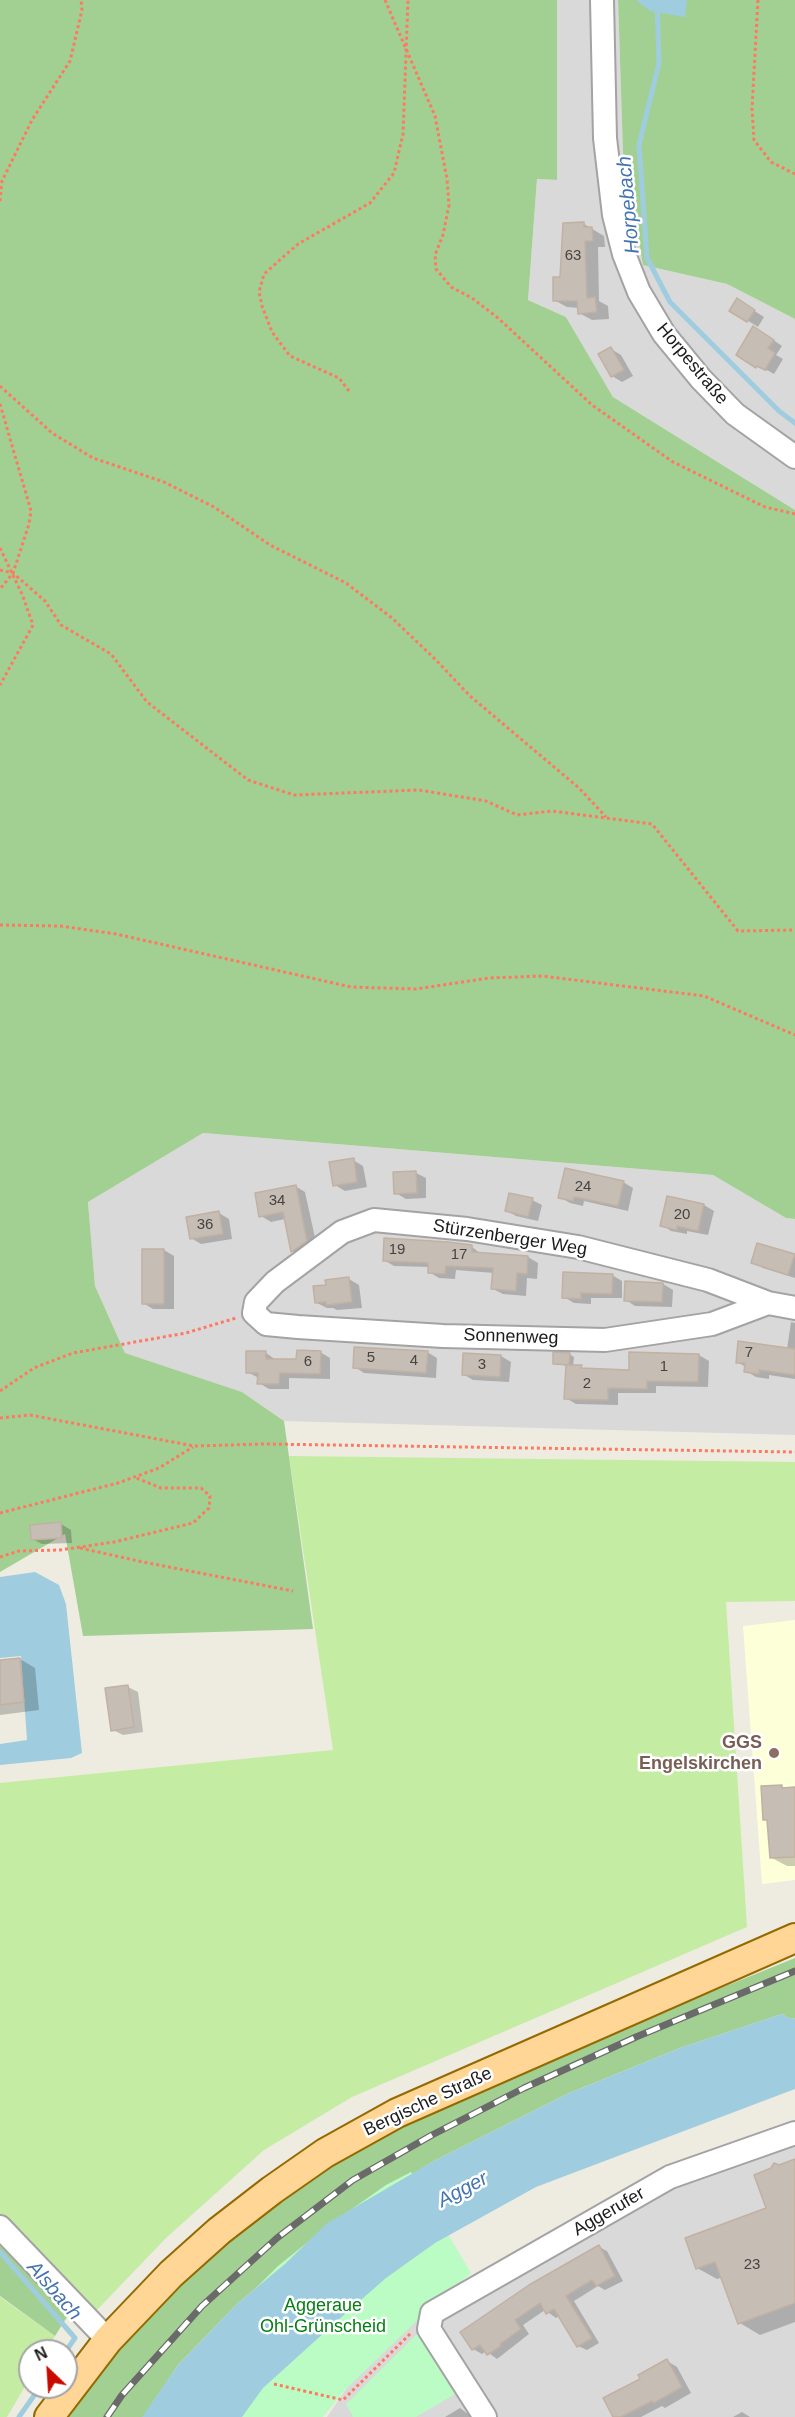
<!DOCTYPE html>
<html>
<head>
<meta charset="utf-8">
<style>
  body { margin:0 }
  #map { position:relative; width:795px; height:2417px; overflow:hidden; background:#eeebe1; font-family:Arial,sans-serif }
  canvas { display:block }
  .north { position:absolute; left:18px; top:2339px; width:60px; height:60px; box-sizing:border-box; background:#fff; border:2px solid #a4a4a4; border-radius:50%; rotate:335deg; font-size:16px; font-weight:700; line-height:24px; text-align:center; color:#1c1c1c }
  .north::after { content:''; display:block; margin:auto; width:21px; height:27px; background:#c80a00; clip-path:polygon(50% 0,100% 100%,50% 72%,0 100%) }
</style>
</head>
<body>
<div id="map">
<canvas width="795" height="2417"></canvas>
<div class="north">N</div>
</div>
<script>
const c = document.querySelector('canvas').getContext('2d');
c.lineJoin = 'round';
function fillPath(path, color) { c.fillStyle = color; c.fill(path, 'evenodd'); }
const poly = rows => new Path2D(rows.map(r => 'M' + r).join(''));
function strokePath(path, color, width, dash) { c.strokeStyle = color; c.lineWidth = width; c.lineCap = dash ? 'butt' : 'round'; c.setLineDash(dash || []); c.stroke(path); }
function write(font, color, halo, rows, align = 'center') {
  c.font = font + ' Arial,sans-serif'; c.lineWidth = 5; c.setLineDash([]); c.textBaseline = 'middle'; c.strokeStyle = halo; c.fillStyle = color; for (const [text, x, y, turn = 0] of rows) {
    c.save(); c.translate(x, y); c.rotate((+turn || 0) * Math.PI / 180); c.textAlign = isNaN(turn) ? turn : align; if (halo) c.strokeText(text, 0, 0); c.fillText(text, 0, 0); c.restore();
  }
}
fillPath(poly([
  [557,0,618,0,623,153,643,265,727,284,795,319,795,510,613,397,566,317,528,300,537,179,557,180],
  [203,1133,713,1175,786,1218,795,1219,795,1435,284,1421,242,1392,125,1353,95,1286,88,1202],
  [795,2124,795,2417,327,2417,387,2329]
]), '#dad9d9');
fillPath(poly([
  [795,1620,795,1880,762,1884,743,1626]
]), '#fdffd9');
fillPath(poly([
  [289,1456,795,1462,795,1601,726,1602,747,1927,352,2097,264,2150,166,2238,96,2311,0,2214,0,1783,333,1750],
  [0,2297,55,2336,46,2351,30,2351,30,2378,7,2417,0,2417]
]), '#c4eca3');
fillPath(poly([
  [0,0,557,0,557,180,537,179,528,300,566,317,613,397,795,510,795,1219,786,1218,713,1175,203,1133,88,1202,95,1286,125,1353,242,1392,284,1421,313,1629,83,1636,65,1534,0,1572],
  [618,0,795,0,795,319,727,284,643,265,623,153],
  [795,1958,795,2018,790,2019,782,2014,680,2048,567,2094,432,2162,387,2190,285,2264,238,2303,178,2365,143,2417,66,2417,122,2341,226,2239,338,2155,416,2112],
  [0,2240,69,2314,55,2336,0,2296]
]), '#a2d093');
fillPath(poly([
  [411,2172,471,2273,432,2306,344,2391,323,2417,148,2417,224,2320,278,2266,329,2225,386,2185],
  [419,2332,457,2393,416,2417,353,2417,346,2404]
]), '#bafcc3');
fillPath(poly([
  [636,0,687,0,685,17,650,11],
  [35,1572,59,1585,66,1604,82,1753,71,1758,0,1765,0,1744,27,1740,21,1656,0,1658,0,1577],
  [782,2014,790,2019,795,2018,795,2089,536,2187,435,2243,386,2278,346,2313,263,2388,242,2417,142,2417,178,2365,238,2303,285,2264,326,2224,432,2162,567,2094,680,2048]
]), '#9fcddf');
fillPath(poly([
  [584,224,604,236,605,247,598,247,599,301,608,306,609,319,592,320,579,313,579,308,567,307,554,300],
  [737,300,764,317,758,327,731,310],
  [763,333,782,346,776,355,783,359,774,374,767,370,766,371,738,354],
  [611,349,621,355,633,376,622,382,612,376],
  [353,1160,363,1166,367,1187,345,1191,335,1185],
  [416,1173,426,1178,426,1198,406,1199,396,1193],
  [623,1182,633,1188,628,1211,584,1201,583,1206,570,1203,560,1197],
  [295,1186,305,1192,317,1247,302,1257,292,1251,285,1219,271,1222,261,1216],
  [532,1200,542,1205,538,1221,516,1216,506,1210],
  [704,1205,714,1211,708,1235,687,1231,687,1234,671,1231,662,1225],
  [219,1213,229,1219,232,1239,201,1244,191,1238],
  [758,1245,795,1256,795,1278,763,1268,753,1262],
  [472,1247,481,1254,528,1257,538,1263,537,1279,527,1278,526,1296,503,1294,493,1289,494,1273,456,1270,455,1279,439,1278,429,1272,430,1267,394,1266,384,1260],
  [164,1250,174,1256,174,1309,153,1309,143,1303],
  [612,1275,622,1281,622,1298,591,1298,591,1304,574,1303,564,1297],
  [349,1279,359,1285,362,1308,337,1310,333,1308,327,1308,317,1303,327,1286],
  [626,1283,663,1284,673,1290,672,1307,635,1306,626,1300],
  [791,1322,795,1323,795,1379,769,1375,769,1379,756,1377,746,1371,746,1367,737,1362,787,1349],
  [320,1352,330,1358,330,1379,289,1378,289,1389,269,1389,259,1383,259,1378,247,1372,266,1353,276,1360,298,1361],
  [427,1352,437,1358,436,1378,364,1373,355,1367],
  [569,1354,574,1357,573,1366,586,1369,630,1371,699,1355,709,1361,708,1387,656,1386,656,1393,618,1393,618,1405,576,1404,566,1398,567,1366,555,1363],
  [501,1356,511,1362,509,1382,473,1380,463,1374],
  [61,1524,71,1530,72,1543,42,1544,32,1539],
  [20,1659,35,1668,39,1710,0,1715,0,1661],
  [128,1687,138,1692,143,1732,123,1735,113,1730],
  [781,1786,786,1789,795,1788,795,1866,787,1866,772,1858,769,1822,765,1819],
  [795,2161,795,2322,760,2335,740,2323,723,2277,717,2279,697,2268,768,2209,779,2167],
  [599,2247,607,2251,623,2281,605,2290,598,2286,574,2301,599,2343,587,2350,578,2346,560,2315,556,2318,545,2310,523,2325,529,2334,497,2359,486,2351,482,2354,473,2349],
  [667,2361,677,2367,691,2393,665,2408,662,2406,641,2417,615,2417,642,2380],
  [460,2408,472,2417,445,2417],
  [742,2412,750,2417,733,2417]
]), '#0003');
strokePath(poly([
  [657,0,659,63,639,145,647,258,670,302,779,411,795,423],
  [0,2252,75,2338,66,2351],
  [19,2417,40,2387]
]), '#9fcddf', 5);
const building = poly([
  [584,222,584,227,592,227,593,241,585,241,587,298,595,297,597,312,578,314,577,301,553,301,553,277,560,277,563,223,584,222],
  [737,298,755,310,747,322,729,311,737,298],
  [753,326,774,340,768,348,775,353,765,370,757,366,756,368,736,355,753,326],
  [611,347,624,370,611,377,598,354,611,347],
  [354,1158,357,1182,333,1186,329,1162,354,1158],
  [565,1168,624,1181,618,1206,574,1197,573,1201,558,1198,565,1168],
  [416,1171,417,1193,394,1194,393,1172,416,1171],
  [296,1185,307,1241,291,1252,283,1212,259,1217,255,1193,296,1185],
  [509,1193,533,1198,528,1217,505,1211,509,1193],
  [667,1196,704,1204,698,1231,677,1226,677,1230,660,1226,667,1196],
  [219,1211,223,1234,190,1239,186,1217,219,1211],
  [384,1238,448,1242,472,1245,472,1252,528,1256,527,1274,517,1273,516,1291,491,1289,493,1268,446,1266,445,1274,428,1273,428,1263,383,1261,384,1238],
  [757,1243,795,1254,788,1275,751,1263,757,1243],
  [142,1249,164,1249,164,1304,142,1304,142,1249],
  [563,1272,613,1274,612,1294,581,1293,581,1299,562,1298,563,1272],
  [349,1277,352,1302,326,1305,326,1302,315,1303,313,1286,326,1285,325,1280,349,1277],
  [625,1281,663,1283,662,1302,624,1301,625,1281],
  [738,1341,795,1349,795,1375,759,1370,759,1374,744,1372,745,1363,736,1363,738,1341],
  [354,1347,428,1351,426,1373,353,1368,354,1347],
  [297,1350,321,1351,320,1374,280,1373,279,1384,257,1384,258,1373,246,1373,246,1351,266,1351,266,1359,296,1359,297,1350],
  [553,1352,570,1353,569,1365,553,1364,553,1352],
  [629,1352,699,1354,698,1382,647,1381,647,1389,608,1388,608,1400,564,1399,566,1365,582,1365,581,1368,629,1370,629,1352],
  [463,1353,501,1355,500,1377,462,1375,463,1353],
  [61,1522,62,1538,31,1540,30,1525,61,1522],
  [20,1658,24,1702,0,1705,0,1660,20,1658],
  [128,1685,134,1727,111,1731,105,1688,128,1685],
  [782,1785,782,1788,795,1787,795,1857,770,1858,767,1820,763,1820,761,1786,782,1785],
  [795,2159,795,2303,738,2324,715,2262,696,2269,685,2238,766,2208,754,2175,771,2168,774,2163,779,2165,795,2159],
  [599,2245,615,2276,596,2286,592,2280,566,2296,592,2338,577,2347,554,2309,546,2314,540,2303,515,2320,521,2329,500,2344,501,2346,487,2355,480,2345,472,2350,460,2332,529,2285,599,2245],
  [667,2359,682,2387,654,2403,652,2401,621,2417,613,2417,603,2398,640,2379,638,2375,667,2359]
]);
fillPath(building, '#c6bdb4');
strokePath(building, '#c1b1a3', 1.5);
const minor = poly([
  [602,0,605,138,614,215,624,254,639,292,664,334,701,379,735,414,795,457],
  [768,1303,712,1324,605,1340,443,1336,298,1327,266,1324,254,1313,256,1302,275,1282,342,1232,374,1220,467,1229,578,1247,708,1280,768,1303,795,1308],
  [0,2227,108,2340],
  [485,2417,429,2329,432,2313,670,2177,795,2133]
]);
const major = poly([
  [49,2417,108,2340,171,2274,219,2231,272,2190,325,2153,397,2113,795,1938]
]);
strokePath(minor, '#a3a3a3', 26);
strokePath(major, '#946a00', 32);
strokePath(poly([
  [385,0,435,116,447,179,449,205,443,235,435,255,436,269,451,287,472,298,498,318,592,405,673,462,765,507,795,514],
  [758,0,752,108,754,140,771,162,795,174],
  [0,201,2,181,32,120,70,61,82,10,81,0],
  [0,386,52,433,93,458,164,482,214,507,270,545,346,583,392,618,436,660,470,696,579,788,606,817],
  [349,391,339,378,290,356,272,332,262,306,259,292,264,274,298,244,370,203,394,173,403,134,408,0],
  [0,404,31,511,29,524,13,573,0,589],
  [0,548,22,594,33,625,0,685],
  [0,570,13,573,45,601,61,625,111,654,147,702,248,780,294,795,419,790,486,801,517,815,552,811,652,824,738,931,795,930],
  [0,925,60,926,116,934,351,987,416,989,489,978,542,976,704,996,795,1035],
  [0,1391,34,1368,73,1353,186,1333,236,1318],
  [0,1418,30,1415,194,1446,265,1444,795,1452],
  [0,1513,118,1483,159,1468,193,1447],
  [80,1548,143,1562,293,1591],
  [0,1557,19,1551,60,1550,114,1542,193,1523,209,1508,210,1496,201,1488,161,1488,134,1477],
  [274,2384,343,2400,411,2333]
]), '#ff7961', 3, [3, 3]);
strokePath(minor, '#fff', 22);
strokePath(major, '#ffd695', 28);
const rail = poly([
  [107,2417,122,2395,202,2306,277,2238,353,2180,432,2135,524,2088,636,2037,795,1971]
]);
strokePath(rail, '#6a6a6a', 7);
strokePath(rail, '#fff', 4.5, [14]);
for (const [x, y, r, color] of [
  [774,1753,6,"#8d6e63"]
]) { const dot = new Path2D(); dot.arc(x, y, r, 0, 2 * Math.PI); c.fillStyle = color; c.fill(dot); strokePath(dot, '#fff', 2); }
write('15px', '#464442', null, [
  ["63",573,256],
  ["24",583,1187],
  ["34",277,1201],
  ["20",682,1215],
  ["36",205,1225],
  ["19",397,1250],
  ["17",459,1255],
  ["7",749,1353],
  ["5",371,1358],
  ["4",414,1361],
  ["6",308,1362],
  ["3",482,1365],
  ["1",664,1367],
  ["2",587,1384],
  ["23",752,2265]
]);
write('18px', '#1c1c1c', '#fff', [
  ["Horpestraße",692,364,50],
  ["Stürzenberger Weg",510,1238,9],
  ["Sonnenweg",511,1337,2],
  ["Bergische Straße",428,2102,-25],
  ["Aggerufer",609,2212,-30]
]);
write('bold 18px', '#785e54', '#fff', [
  ["GGS",762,1743],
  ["Engelskirchen",762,1764]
], 'right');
write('18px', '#057f15', '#fff', [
  ["Aggeraue",323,2306],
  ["Ohl-Grünscheid",323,2327]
]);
write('italic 20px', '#4475b0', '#fff', [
  ["Horpebach",629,205,-95],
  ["Agger",463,2190,-28],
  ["Alsbach",54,2291,49]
]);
</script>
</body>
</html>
